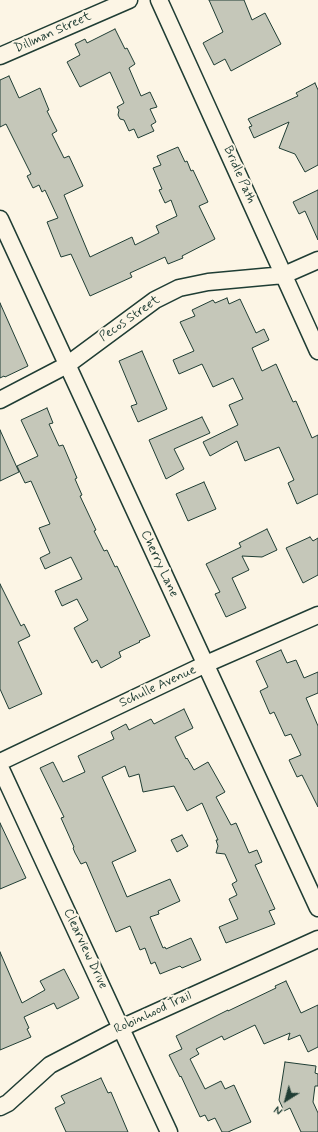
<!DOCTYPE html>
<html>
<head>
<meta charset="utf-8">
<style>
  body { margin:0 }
  #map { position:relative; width:318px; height:1132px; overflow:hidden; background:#fcf5e5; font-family:Mynerve,sans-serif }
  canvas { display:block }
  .north { position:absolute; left:266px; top:1080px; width:40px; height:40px; -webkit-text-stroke:3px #fcf5e5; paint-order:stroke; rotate:217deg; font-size:11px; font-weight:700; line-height:16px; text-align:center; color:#1f3d34 }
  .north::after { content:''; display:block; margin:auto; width:14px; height:18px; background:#1f3d34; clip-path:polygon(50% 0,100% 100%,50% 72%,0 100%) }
</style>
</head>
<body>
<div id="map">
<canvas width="318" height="1132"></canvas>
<div class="north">N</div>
</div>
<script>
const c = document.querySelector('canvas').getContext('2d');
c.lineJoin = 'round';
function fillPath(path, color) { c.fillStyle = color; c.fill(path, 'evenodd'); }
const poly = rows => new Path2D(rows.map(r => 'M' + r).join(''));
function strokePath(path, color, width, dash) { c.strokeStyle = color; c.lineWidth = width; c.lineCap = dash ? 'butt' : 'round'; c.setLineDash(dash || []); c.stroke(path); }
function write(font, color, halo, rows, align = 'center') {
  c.font = font + ' Mynerve,sans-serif'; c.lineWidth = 4; c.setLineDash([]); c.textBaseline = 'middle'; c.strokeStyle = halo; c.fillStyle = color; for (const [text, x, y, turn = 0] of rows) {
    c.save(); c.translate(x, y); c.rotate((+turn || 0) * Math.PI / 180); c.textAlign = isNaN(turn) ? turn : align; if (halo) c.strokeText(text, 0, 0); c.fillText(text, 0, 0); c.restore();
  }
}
const building = poly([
  [209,0,244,0,252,20,265,13,281,44,231,71,225,59,214,65,203,43,223,32,209,0],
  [115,29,125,49,127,48,135,64,129,68,141,96,150,92,157,107,150,109,156,122,151,125,154,131,138,138,134,129,129,131,124,120,120,119,118,115,119,110,117,107,124,103,110,72,80,87,67,62,80,55,75,44,85,39,87,43,115,29],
  [9,76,19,98,40,88,49,110,47,111,57,131,52,134,64,158,69,156,83,186,64,195,90,257,132,237,135,245,159,233,156,226,177,216,171,200,165,203,159,190,162,189,153,168,161,165,157,156,178,147,185,162,187,161,191,171,193,170,208,202,199,206,215,239,182,256,183,258,168,264,165,257,130,273,132,277,90,296,71,254,61,257,47,222,58,218,45,190,42,192,39,185,33,188,27,176,31,174,6,124,0,127,0,80,9,76],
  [315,83,318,90,318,165,305,172,295,154,279,148,289,122,254,138,249,127,252,126,248,119,298,96,296,93,315,83],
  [318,190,318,240,305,211,299,214,293,202,318,190],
  [227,298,229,304,240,299,256,333,264,329,269,340,252,348,262,371,276,364,293,402,296,401,312,438,318,435,318,494,297,504,288,483,294,480,279,447,245,461,237,441,210,456,203,442,238,425,229,405,243,399,233,378,213,387,202,364,179,374,173,360,194,351,180,322,195,316,192,310,213,300,215,303,227,298],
  [0,303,28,366,5,377,4,376,0,378,0,303],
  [142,351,167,409,138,422,131,406,137,404,119,361,142,351],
  [47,408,53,423,49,424,59,446,63,445,69,459,77,478,75,479,82,495,80,496,96,530,94,531,104,551,107,550,115,567,117,566,150,636,139,641,140,642,119,652,121,657,101,668,97,660,92,663,74,628,88,620,77,599,62,606,55,591,82,579,71,557,45,569,40,558,50,553,39,528,50,524,31,481,25,483,17,466,38,456,21,420,47,408],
  [202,417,210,433,174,449,184,469,166,479,149,440,202,417],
  [0,430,19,472,0,481,0,430],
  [204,482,216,509,188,521,176,494,204,482],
  [267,529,277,550,262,557,242,556,249,570,232,578,246,608,226,617,215,594,220,592,206,564,241,547,239,543,267,529],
  [310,537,313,541,318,538,318,575,303,583,286,548,310,537],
  [0,584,21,626,24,624,30,636,18,642,42,694,9,709,0,689,0,584],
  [281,650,287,663,296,660,304,678,318,672,318,693,306,698,318,726,318,807,302,775,297,777,289,760,301,755,291,734,285,736,274,712,270,714,260,691,268,687,256,661,281,650],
  [184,709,193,728,175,737,186,759,187,758,194,770,208,762,225,792,216,797,231,825,236,823,249,853,257,850,262,862,255,865,275,909,269,911,275,924,226,943,219,927,238,919,229,899,237,895,232,884,237,881,225,854,216,853,218,846,216,840,218,840,202,803,187,811,174,786,143,792,139,774,129,777,125,766,102,777,136,851,112,862,127,897,170,879,180,901,158,911,159,914,150,917,163,948,165,947,166,949,191,938,201,960,182,968,180,966,160,974,155,962,151,964,145,948,140,950,130,926,116,932,86,862,81,864,75,853,73,848,74,847,61,818,64,817,40,768,53,762,63,782,85,772,78,756,114,739,111,732,126,724,129,730,151,719,154,724,184,709],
  [0,823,26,878,0,889,0,823],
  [182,835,188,846,177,852,171,840,182,835],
  [0,952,22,1003,45,990,40,981,64,969,79,998,57,1009,54,1003,24,1017,29,1028,27,1029,31,1037,0,1050,0,952],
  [286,981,301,1013,318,1005,318,1047,308,1052,300,1035,288,1040,290,1033,264,1044,255,1025,224,1040,222,1036,196,1049,199,1054,190,1059,205,1089,221,1081,225,1089,234,1085,251,1122,228,1132,222,1132,215,1118,208,1121,205,1115,200,1117,181,1076,180,1077,169,1055,182,1049,176,1036,228,1010,228,1011,276,988,275,986,286,981],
  [285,1062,316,1066,315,1073,318,1074,318,1086,315,1086,313,1102,318,1113,318,1132,301,1132,290,1108,284,1111,279,1100,285,1062],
  [101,1078,108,1093,111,1092,128,1132,66,1132,55,1108,65,1103,61,1096,101,1078]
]);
fillPath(building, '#c5c7b9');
strokePath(building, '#1f3d34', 1);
const minor = poly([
  [159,0,318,351],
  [0,56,129,0],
  [0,219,318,908],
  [0,400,67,365,155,300,179,288,208,282,284,275,318,260],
  [0,762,206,664,318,615],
  [0,767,169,1132],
  [0,1107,8,1103,50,1065,121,1028,318,939]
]);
strokePath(minor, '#1f3d34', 19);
strokePath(minor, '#fcf5e5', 16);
write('13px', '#1f3d34', '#fcf5e5', [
  ["Dillman Street",53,33,-24],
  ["Bridle Path",239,175,66],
  ["Pecos Street",130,319,-35],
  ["Cherry Lane",159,564,65],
  ["Schulle Avenue",158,687,-25],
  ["Clearview Drive",85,949,65],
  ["Robinhood Trail",153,1013,-25]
]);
</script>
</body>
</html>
